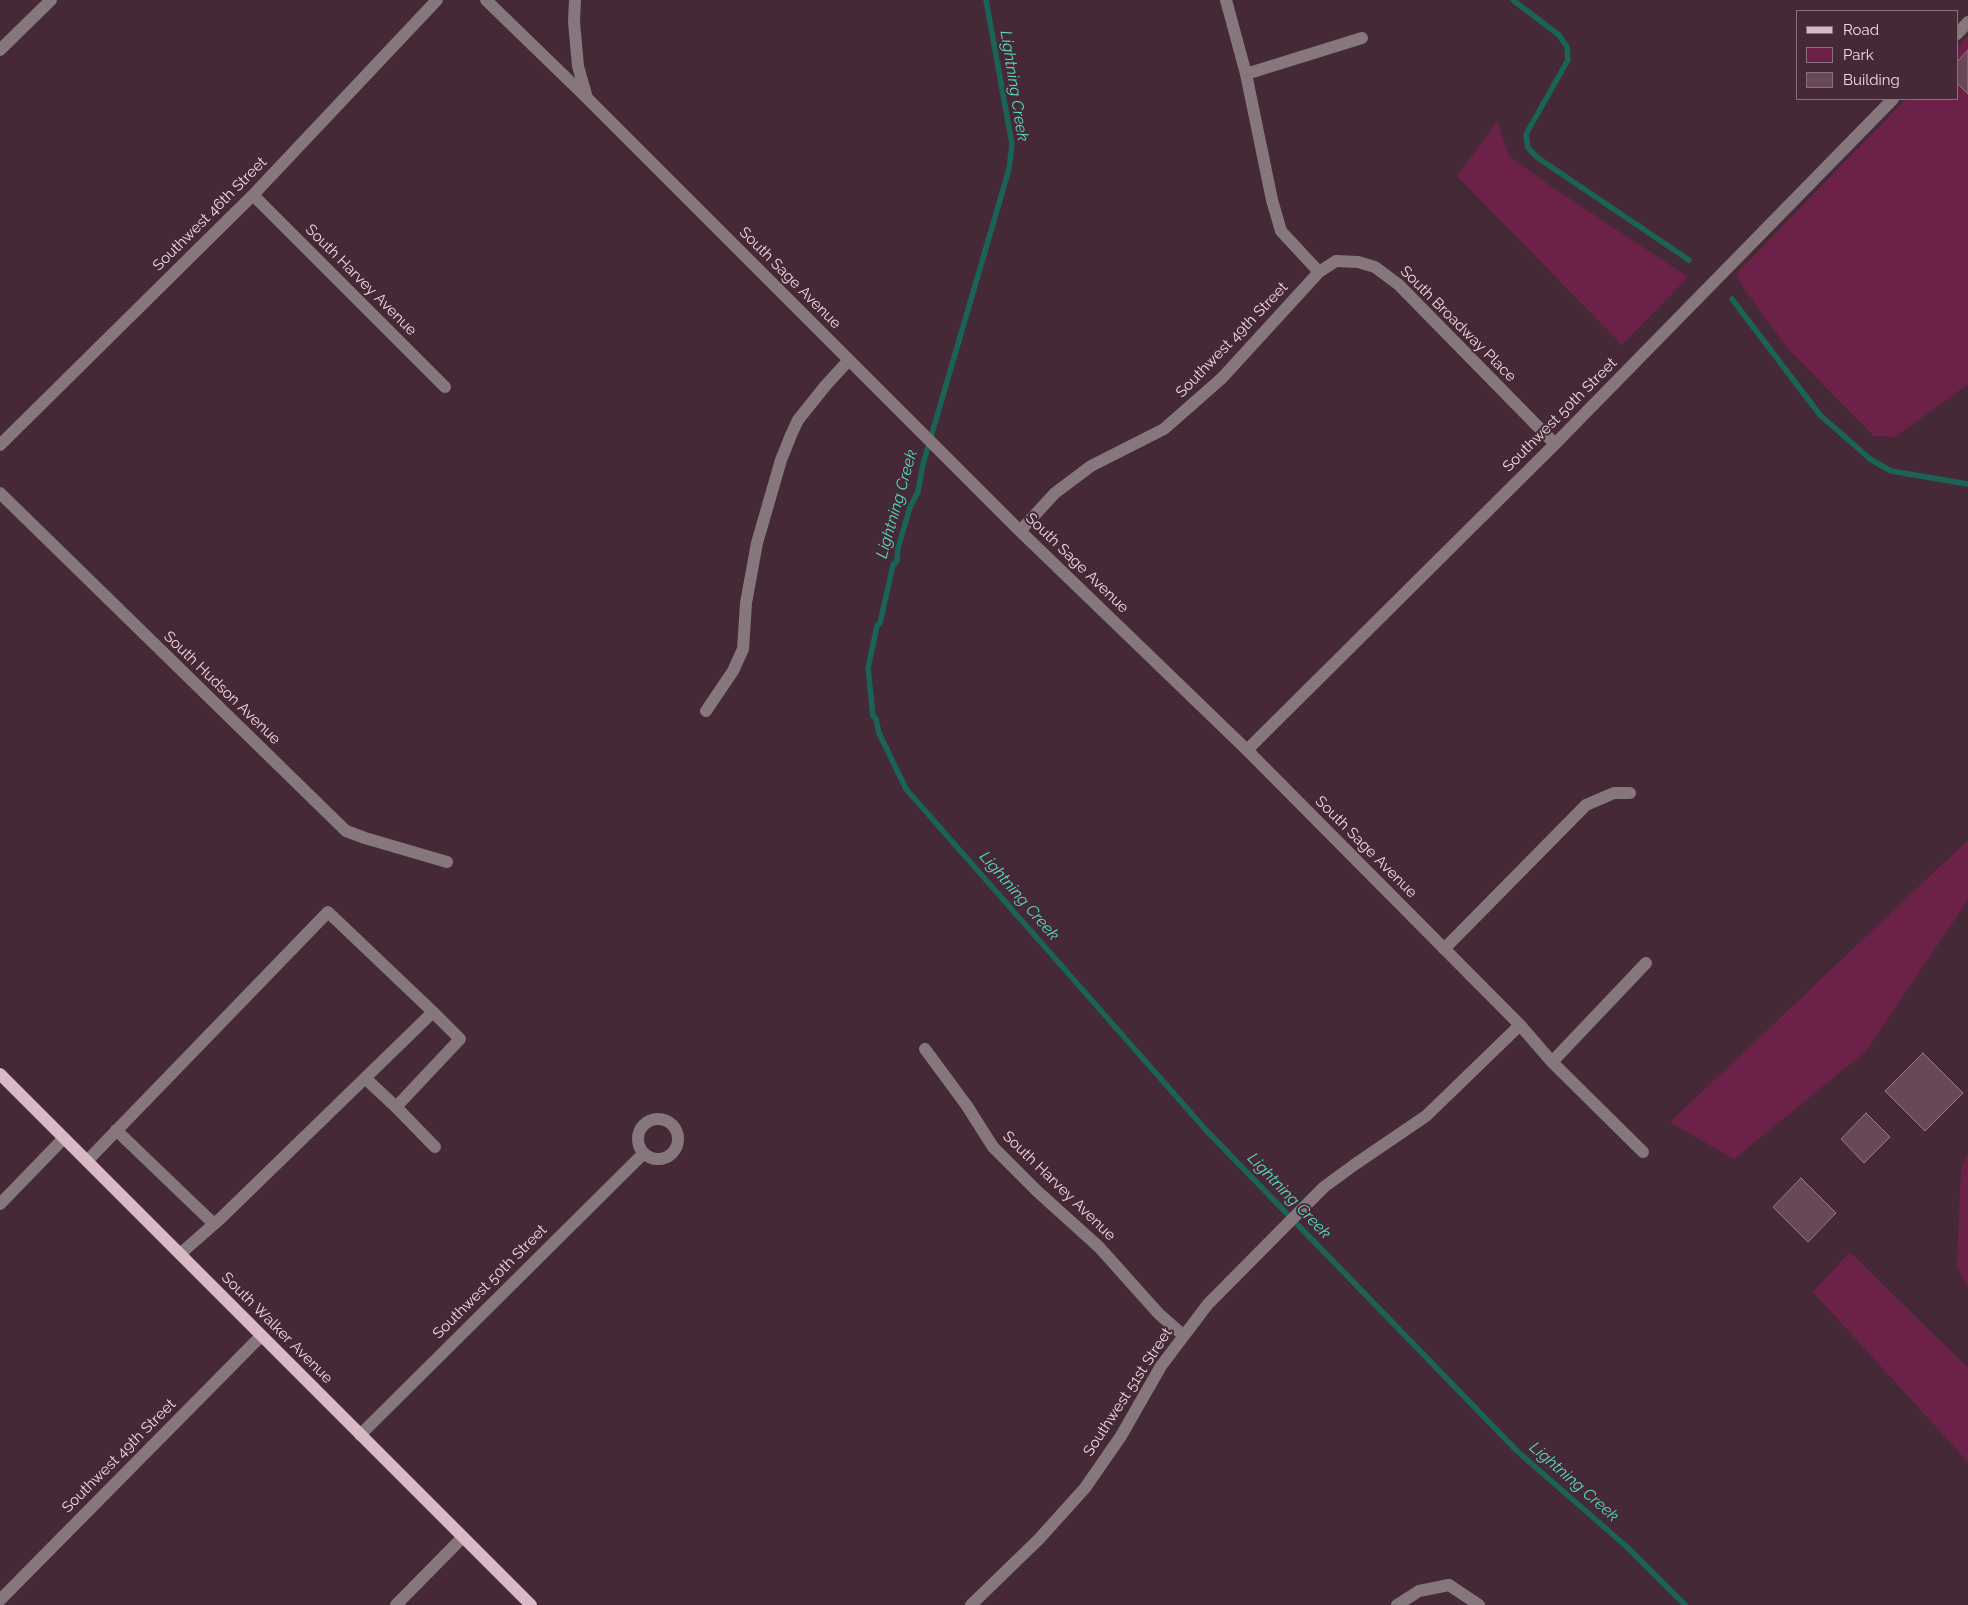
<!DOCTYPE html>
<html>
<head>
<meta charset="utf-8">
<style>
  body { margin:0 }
  #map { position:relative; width:1968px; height:1605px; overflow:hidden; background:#462936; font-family:Raleway,sans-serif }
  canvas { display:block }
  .legend { position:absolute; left:1796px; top:10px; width:162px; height:90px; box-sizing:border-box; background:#462936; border:1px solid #89707b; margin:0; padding:6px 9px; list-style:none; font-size:15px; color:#eedae2 }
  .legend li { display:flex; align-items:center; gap:10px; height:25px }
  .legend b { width:25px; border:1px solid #89707b }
</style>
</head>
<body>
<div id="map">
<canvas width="1968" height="1605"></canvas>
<ul class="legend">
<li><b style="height:6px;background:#d9b9c6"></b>Road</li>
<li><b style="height:14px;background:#6c2248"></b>Park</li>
<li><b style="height:14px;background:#684856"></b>Building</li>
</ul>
</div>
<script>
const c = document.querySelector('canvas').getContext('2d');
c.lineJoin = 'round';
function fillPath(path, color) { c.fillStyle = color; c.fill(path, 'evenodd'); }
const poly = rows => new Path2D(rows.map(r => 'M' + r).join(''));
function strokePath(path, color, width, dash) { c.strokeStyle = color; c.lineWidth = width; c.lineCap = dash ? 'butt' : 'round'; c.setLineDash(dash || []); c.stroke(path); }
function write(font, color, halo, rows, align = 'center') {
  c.font = font + ' Raleway,sans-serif'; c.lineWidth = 4; c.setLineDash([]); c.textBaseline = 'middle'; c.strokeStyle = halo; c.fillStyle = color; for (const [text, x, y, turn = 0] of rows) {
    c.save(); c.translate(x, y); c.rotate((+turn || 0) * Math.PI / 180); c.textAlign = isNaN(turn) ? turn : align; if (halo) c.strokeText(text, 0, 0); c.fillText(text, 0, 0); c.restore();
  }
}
fillPath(poly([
  [1968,36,1968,384,1895,437,1874,436,1788,349,1740,283,1737,273,1906,99,1957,99,1957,47],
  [1498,121,1508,155,1549,185,1688,277,1622,345,1457,176],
  [1968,840,1968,900,1866,1051,1734,1159,1670,1122],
  [1968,1155,1968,1287,1957,1267,1961,1168],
  [1850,1252,1968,1368,1968,1462,1813,1292]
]), '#6c2248');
strokePath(poly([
  [986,0,1012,144,1009,169,923,464,918,492,910,507,898,548,897,561,893,565,880,623,877,626,868,668,873,716,876,719,879,733,906,789,1205,1129,1517,1451,1627,1547,1685,1605],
  [1513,0,1559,35,1567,47,1568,60,1526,134,1528,148,1538,158,1689,260],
  [1732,299,1820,415,1870,459,1891,471,1968,484]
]), '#1a6457', 5.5);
const building = poly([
  [1968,50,1968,94,1957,83,1957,62,1968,50],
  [1923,1053,1963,1093,1925,1131,1885,1091,1923,1053],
  [1866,1113,1890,1137,1864,1163,1841,1139,1866,1113],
  [1801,1178,1836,1213,1808,1242,1773,1207,1801,1178]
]);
fillPath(building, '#684856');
strokePath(building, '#9a7886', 1);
strokePath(poly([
  [486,0,587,98,1020,531,1247,750,1520,1025,1552,1062,1643,1152],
  [575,0,574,22,578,66,587,98],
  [1226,0,1246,74,1272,200,1281,231,1319,272],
  [1957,34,1968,22],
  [0,50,51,0],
  [1246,74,1362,38],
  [253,195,445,387],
  [0,445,253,195,437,0],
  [0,493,346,831,365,838,447,862],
  [1020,531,1055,493,1091,466,1164,429,1222,378,1319,272,1336,261,1358,262,1375,267,1399,285,1555,444],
  [706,711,733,671,743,649,746,603,757,543,781,460,791,435,798,420,826,385,849,360],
  [1247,750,1555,444,1893,99],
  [1444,949,1586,805,1614,793,1630,793],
  [925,1049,967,1106,993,1147,1037,1191,1099,1247,1159,1314,1183,1335],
  [1552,1062,1646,963],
  [365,1078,396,1107,460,1039,433,1012],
  [396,1107,435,1147],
  '638 1139a20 20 0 1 1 40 0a20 20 0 1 1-40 0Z',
  [116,1130,214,1224],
  [87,1161,328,912,433,1012,221,1218,180,1254],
  [0,1204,64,1138],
  [360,1435,644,1153],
  [0,1600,261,1336],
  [396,1605,463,1537],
  [971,1605,1039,1539,1085,1488,1121,1436,1161,1366,1208,1304,1324,1187,1354,1165,1426,1116,1520,1025],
  [1397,1605,1419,1591,1449,1585,1479,1605]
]), '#86777d', 12);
strokePath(poly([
  [0,1074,531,1605]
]), '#d9b9c6', 12);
write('15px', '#eedae2', '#462936', [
  ["Southwest 46th Street",210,214,-45],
  ["South Sage Avenue",790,278,45],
  ["South Harvey Avenue",361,280,45],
  ["South Broadway Place",1458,324,45],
  ["Southwest 49th Street",1232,340,-46],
  ["Southwest 50th Street",1560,415,-45],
  ["South Sage Avenue",1077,563,44],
  ["South Hudson Avenue",222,688,44],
  ["South Sage Avenue",1366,847,45],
  ["South Harvey Avenue",1059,1186,44],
  ["Southwest 50th Street",490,1282,-45],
  ["South Walker Avenue",277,1328,45],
  ["Southwest 51st Street",1128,1392,-57],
  ["Southwest 49th Street",119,1456,-45]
]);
write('italic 16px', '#55dbc2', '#462936', [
  ["Lightning Creek",1014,86,81],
  ["Lightning Creek",897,504,-74],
  ["Lightning Creek",1019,896,49],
  ["Lightning Creek",1289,1196,46],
  ["Lightning Creek",1574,1482,41]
]);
</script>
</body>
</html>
